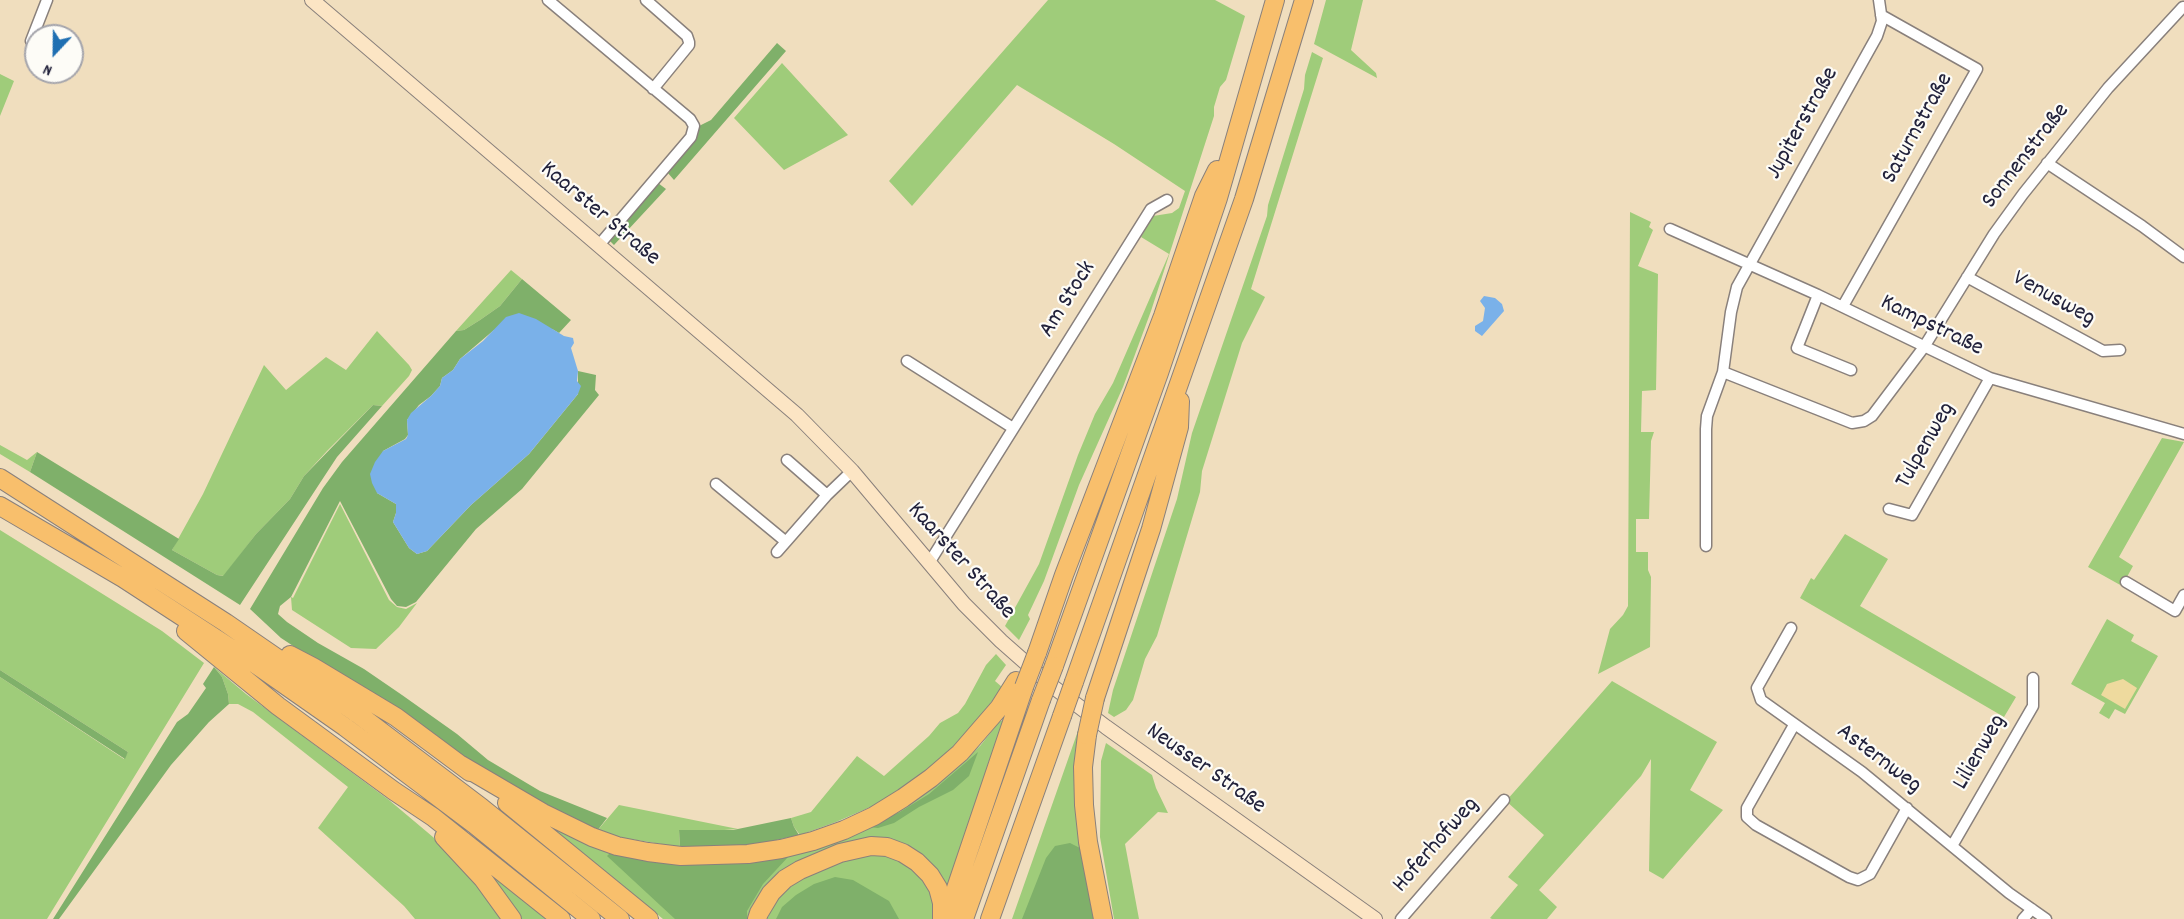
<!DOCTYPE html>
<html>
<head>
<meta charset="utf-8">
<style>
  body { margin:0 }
  #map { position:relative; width:2184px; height:919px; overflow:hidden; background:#f0debe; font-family:Dekko,sans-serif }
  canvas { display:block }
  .north { position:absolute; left:24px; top:24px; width:60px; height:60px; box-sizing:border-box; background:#fdfcf7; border:2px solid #a5a5ac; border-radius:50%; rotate:202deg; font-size:16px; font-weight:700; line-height:24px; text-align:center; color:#22223b }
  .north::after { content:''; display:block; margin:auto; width:21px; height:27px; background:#1f6fb2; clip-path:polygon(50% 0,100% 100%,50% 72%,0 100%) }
</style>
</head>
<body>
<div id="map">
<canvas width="2184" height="919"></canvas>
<div class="north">N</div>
</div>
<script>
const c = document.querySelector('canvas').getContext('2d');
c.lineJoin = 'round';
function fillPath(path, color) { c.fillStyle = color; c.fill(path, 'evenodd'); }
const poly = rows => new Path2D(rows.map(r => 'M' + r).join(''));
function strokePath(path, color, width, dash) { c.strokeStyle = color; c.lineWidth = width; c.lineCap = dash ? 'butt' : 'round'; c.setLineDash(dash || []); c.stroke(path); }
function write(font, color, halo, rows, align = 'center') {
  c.font = font + ' Dekko,sans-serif'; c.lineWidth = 4.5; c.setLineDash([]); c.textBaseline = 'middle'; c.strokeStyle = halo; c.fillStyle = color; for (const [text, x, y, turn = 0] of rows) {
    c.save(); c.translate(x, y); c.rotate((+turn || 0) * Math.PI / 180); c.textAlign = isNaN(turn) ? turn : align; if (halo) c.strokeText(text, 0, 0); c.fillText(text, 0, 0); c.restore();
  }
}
fillPath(poly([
  [1048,0,1215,0,1245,16,1226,80,1220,87,1214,107,1214,116,1151,311,1123,387,1079,485,1044,581,1028,615,1030,619,1019,640,1005,626,1039,564,1078,455,1095,414,1113,383,1169,254,1141,237,1147,226,1143,224,1147,217,1172,213,1179,208,1185,191,1114,144,1017,85,912,206,889,181],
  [1326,0,1363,0,1351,50,1376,73,1377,78,1314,44],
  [1312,52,1323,58,1251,289,1265,297,1242,343,1202,471,1200,492,1157,636,1145,659,1133,700,1126,710,1114,717,1108,713,1113,690,1177,499,1192,433,1267,216,1268,205,1304,89,1305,75],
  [782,63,848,135,784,170,734,118],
  [0,74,14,81,0,116],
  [1630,212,1651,222,1649,227,1653,230,1638,266,1658,274,1656,390,1642,391,1641,432,1654,432,1651,441,1649,519,1636,519,1636,552,1648,552,1648,570,1651,577,1650,647,1598,674,1610,629,1623,615,1628,606],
  [511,270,522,279,500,306,480,320,464,330,456,331],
  [377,331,409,365,412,370,409,376,382,406,373,405,327,451,304,476,290,499,256,534,224,576,217,575,172,550,203,494,264,365,286,390,326,357,346,370],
  [2162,438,2184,442,2119,557,2133,566,2122,586,2088,567],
  [0,445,27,460,37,452,30,472,0,454],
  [340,504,389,600,397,607,406,609,417,603,399,627,376,649,351,648,292,610,291,597,293,598],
  [0,530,162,631,204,663,47,919,0,919,0,677,124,759,128,752,0,670],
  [1845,534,1888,559,1860,606,2016,697,2004,717,1800,598,1811,578,1814,580],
  [2107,619,2134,635,2131,641,2158,656,2125,714,2115,709,2109,719,2099,713,2105,703,2071,684],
  [996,654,1006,665,995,681,1002,687,973,728,947,753,913,781,875,805,836,822,800,835,794,827,791,818,811,812,857,756,884,776,929,736,940,723,958,713,965,704,986,665],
  [214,667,246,694,389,800,433,837,468,873,504,919,415,919,404,906,318,828,348,787,253,712,238,704,229,704,228,694,222,677],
  [1612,681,1717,742,1690,790,1723,810,1663,879,1649,871,1651,759,1641,776,1539,890,1557,907,1547,919,1492,919,1490,918,1518,885,1508,877,1544,835,1506,801],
  [1005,719,989,761,947,895,921,855,828,850,753,919,663,919,556,831,557,828,610,848,790,852,965,760,980,746,999,722],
  [1079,728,1083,728,1099,919,1012,919],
  [1106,743,1152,775,1156,788,1168,813,1158,812,1125,844,1139,919,1114,919,1100,837,1101,761],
  [619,805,738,829,697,832,679,830,680,847,624,838,597,831],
  [866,855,886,855,901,861,917,872,932,895,935,919,767,919,776,900,797,881,840,860],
  [473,859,549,919,518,919]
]), '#9fcc7a');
fillPath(poly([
  [777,43,786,51,674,180,667,172,693,143,698,135,699,126,711,120],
  [658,183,666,189,614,245,608,239],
  [522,279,571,320,559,333,552,329,494,330,460,359,453,370,442,378,440,386,431,396,419,405,407,420,408,435,405,439,383,451,377,493,396,504,396,513,393,522,409,548,417,554,427,551,471,505,529,454,578,394,578,371,596,375,595,390,599,395,522,489,476,529,416,602,406,607,397,606,391,599,340,501,291,597,280,606,278,614,287,622,318,643,364,669,402,695,457,734,488,760,540,791,607,818,597,831,527,799,281,638,250,609,323,488,342,462,456,331,464,330,480,320,500,306],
  [373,405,382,406,337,457,240,605,30,472,37,452,179,539,172,550,217,575,223,576,256,534,290,499,304,476],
  [214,667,222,677,228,694,229,704,209,722,171,765,59,919,53,919,177,722,188,714,206,688,203,684],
  [0,670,128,752,125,759,0,677],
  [978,752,969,776,953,790,919,807,894,823,878,828,867,827,900,812,929,794],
  [791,818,794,827,799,835,745,847,680,847,679,830,733,830],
  [1070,843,1082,849,1098,919,1022,919,1046,858,1055,846],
  [612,851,695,863,729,864,789,856,763,884,747,911,747,919,675,919,607,856],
  [835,877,853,880,889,901,899,919,776,919,782,907,796,895,814,884]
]), '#7fb06a');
fillPath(poly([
  [2123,679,2137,688,2125,709,2101,695,2107,684]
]), '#eeda9e');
fillPath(poly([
  [1484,296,1495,298,1502,304,1504,311,1482,336,1475,331,1475,326,1483,321,1485,308,1480,301],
  [519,313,536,319,564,336,573,338,574,343,571,348,578,371,577,381,581,386,578,394,529,454,471,505,427,551,417,554,409,548,393,522,396,513,396,504,377,493,372,483,370,474,375,462,383,451,406,439,408,435,407,420,411,413,431,396,440,386,442,378,453,370,460,359,483,341,506,317]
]), '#7ab1e9');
const minor = poly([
  [548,0,690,119,694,126,691,137,599,245],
  [646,0,687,36,689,42,689,45,653,89],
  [31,41,47,0],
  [2047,163,2142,226,2184,257],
  [1670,229,1818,295,1990,378,2184,434],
  [1967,277,2103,351,2120,350],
  [1818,295,1797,348,1851,370],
  [1843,306,1977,69,1881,15],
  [907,361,1013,428],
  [1723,372,1852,423,1864,421,1872,416,1924,347,1994,234,2023,194,2108,88,2183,7],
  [787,460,827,495],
  [716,484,785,541],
  [1889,509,1912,515,1990,378],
  [1706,546,1706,429,1707,416,1723,372,1731,312,1737,287,1877,36,1882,21,1879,0],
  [777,552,827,495,852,471],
  [929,563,1151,209,1167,200],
  [2126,582,2175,611,2184,595],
  [1791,628,1757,688,1761,700,1862,772,2009,893,2046,919],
  [1794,725,1747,808,1747,817,1756,825,1849,877,1858,880,1870,874,1907,808],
  [1952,846,2033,706,2033,678],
  [1401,919,1504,800],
  [2023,919,2032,909]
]);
const secondary = poly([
  [312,0,797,415,852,471,964,604,1001,641,1052,686,1106,727,1375,919]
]);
const motorway = poly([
  [0,478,226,623,358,714,482,808,620,919],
  [0,506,123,578,255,664,345,727,474,824,591,919],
  [186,631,278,706,394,791,433,817,561,919],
  [1037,653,1064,575,1163,316,1204,196,1217,170],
  [290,655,313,667,396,717,470,772],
  [1054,666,1159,373,1218,198,1275,0],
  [1074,682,1244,199,1304,0],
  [1095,698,1151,529,1179,427,1180,401],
  [1087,735,1083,767,1084,805,1088,842,1103,919],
  [461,765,543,813,592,837,617,846,648,852,681,856,748,854,781,849,813,841,844,830,874,816,903,798,931,778,960,753,999,708,1016,681],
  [507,803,649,919],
  [444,837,483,879,512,919],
  [946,918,1024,687],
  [757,919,759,913,771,893,785,879,800,870,840,853,871,846,887,847,903,853,917,862,930,875,938,888,942,903,942,919],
  [964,919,1041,700],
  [990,919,1062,716]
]);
strokePath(minor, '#89807c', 13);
strokePath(secondary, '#89807c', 16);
strokePath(motorway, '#89807c', 20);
strokePath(minor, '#fff', 10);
strokePath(secondary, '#fce5c4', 14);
strokePath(motorway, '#f8bf6c', 18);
const motorwayBridge = poly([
  [1024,687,1037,653],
  [1041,700,1054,666],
  [1062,716,1074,682],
  [1087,735,1095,698]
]);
strokePath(motorwayBridge, '#89807c', 20, []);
strokePath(motorwayBridge, '#f8bf6c', 18);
write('24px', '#22223b', '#fdfcf7', [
  ["Jupiterstraße",1804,124,-61],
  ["Saturnstraße",1919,129,-61],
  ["Sonnenstraße",2027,157,-52],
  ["Kaarster Straße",599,215,40],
  ["Am Stock",1069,300,-58],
  ["Venusweg",2053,300,29],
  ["Kampstraße",1931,327,26],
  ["Tulpenweg",1927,446,-60],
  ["Kaarster Straße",960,562,48],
  ["Lilienweg",1981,753,-60],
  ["Asternweg",1878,760,37],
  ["Neusser Straße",1205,770,35],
  ["Hoferhofweg",1437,846,-49]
]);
</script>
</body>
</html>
